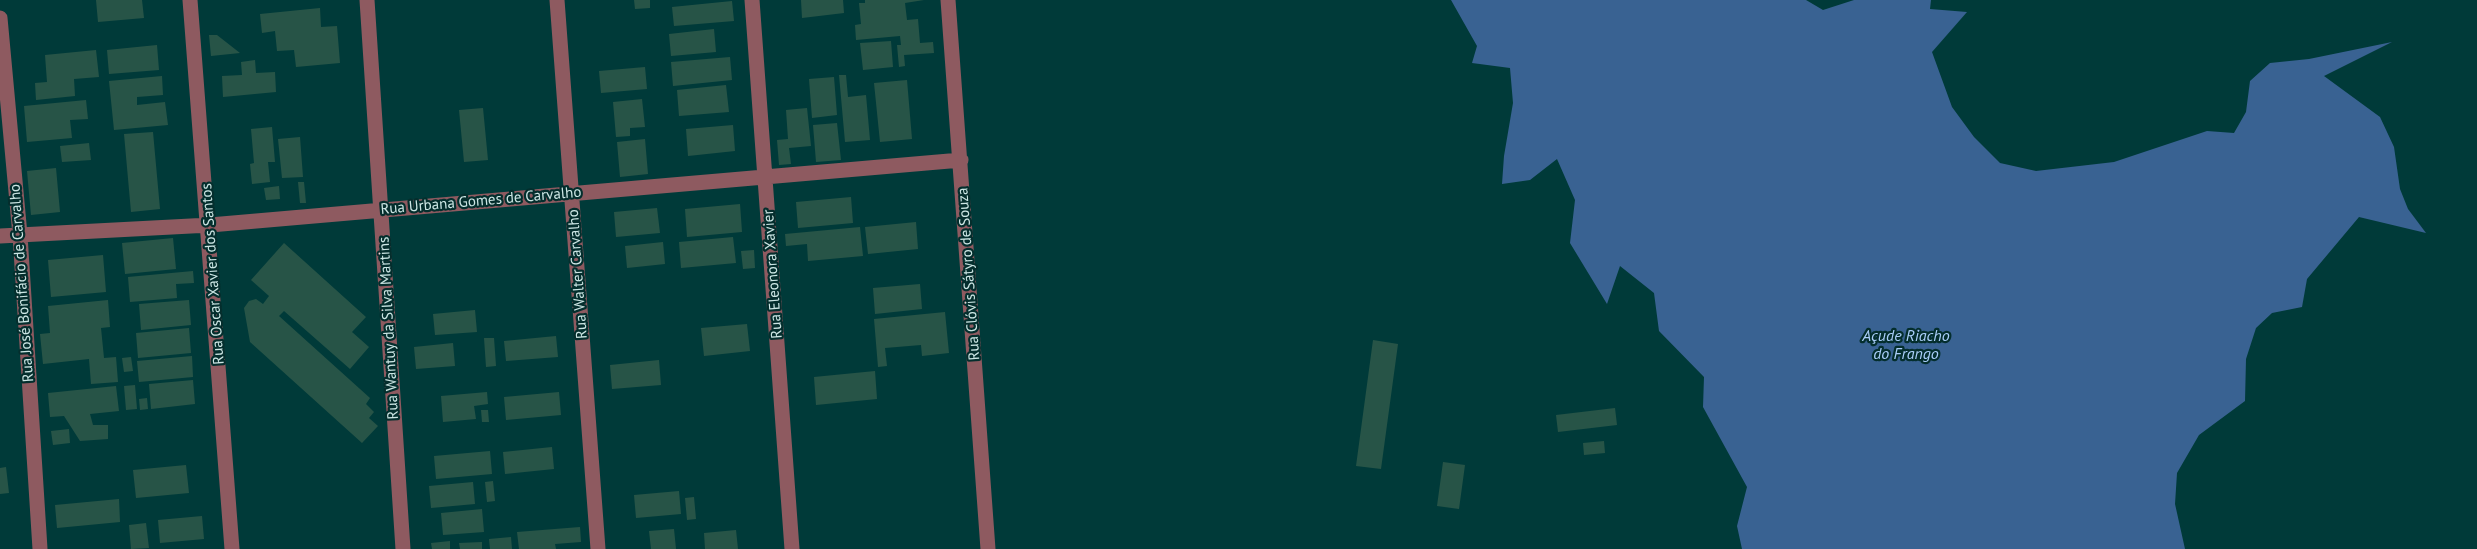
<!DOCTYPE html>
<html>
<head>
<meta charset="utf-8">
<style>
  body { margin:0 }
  canvas { display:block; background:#003a39 }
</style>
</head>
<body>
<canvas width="2477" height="549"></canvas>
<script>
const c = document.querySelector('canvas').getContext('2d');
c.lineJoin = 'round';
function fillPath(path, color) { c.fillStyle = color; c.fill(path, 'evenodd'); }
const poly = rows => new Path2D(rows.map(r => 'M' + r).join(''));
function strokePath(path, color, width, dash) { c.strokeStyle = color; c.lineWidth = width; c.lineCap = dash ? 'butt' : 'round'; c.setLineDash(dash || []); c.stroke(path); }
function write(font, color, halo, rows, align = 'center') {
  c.font = font + ' "PT Sans",sans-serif'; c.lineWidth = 4.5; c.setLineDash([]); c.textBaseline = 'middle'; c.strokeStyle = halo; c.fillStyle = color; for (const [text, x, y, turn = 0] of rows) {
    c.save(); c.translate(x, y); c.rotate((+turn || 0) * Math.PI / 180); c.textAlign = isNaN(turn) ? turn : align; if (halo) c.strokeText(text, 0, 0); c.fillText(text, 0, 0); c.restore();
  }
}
fillPath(poly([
  [1451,0,1806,0,1823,10,1854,0,1931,0,1930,9,1967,12,1932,52,1952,107,1974,137,2000,163,2036,171,2114,162,2207,131,2234,133,2246,112,2250,81,2270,63,2309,59,2392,42,2324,76,2380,117,2394,147,2400,189,2408,209,2426,233,2359,217,2307,279,2302,307,2272,313,2256,328,2246,359,2245,401,2199,435,2177,473,2175,504,2185,549,1742,549,1737,526,1747,487,1703,407,1704,377,1659,331,1654,293,1620,266,1607,304,1570,243,1575,200,1557,159,1530,180,1502,184,1504,156,1513,103,1510,68,1472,63,1477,46]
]), '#396292');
fillPath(poly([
  [96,0,142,0,144,18,98,22],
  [634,0,650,0,650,8,635,9],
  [801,0,843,0,844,13,802,18],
  [865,0,924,0,905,3,907,20,918,19,920,43,933,42,934,53,904,55,905,66,899,67,897,45,901,45,900,36,856,40,855,25,861,24,859,3,865,3],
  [732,1,734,21,674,26,672,7],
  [320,8,321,27,337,26,340,63,296,67,294,50,277,51,275,31,262,33,260,14],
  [714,29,716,52,671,56,669,34],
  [209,35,217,35,240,53,211,56],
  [891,41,893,67,863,70,860,43],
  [157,45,159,70,109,74,107,50],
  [96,50,99,77,74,79,75,96,36,100,35,83,47,82,45,55],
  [730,57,732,80,673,86,671,62],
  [255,60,256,73,275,72,276,92,223,97,222,76,242,75,241,62],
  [645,67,647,89,601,93,599,71],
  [839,75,846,75,848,97,866,95,870,140,845,142],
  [162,76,163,95,137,97,137,105,165,102,168,125,114,130,109,81],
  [834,77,837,115,812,118,809,79],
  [907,80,912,139,880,142,874,83],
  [726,85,729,112,679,116,677,90],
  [642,99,645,127,630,128,630,136,616,137,613,102],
  [86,100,88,119,70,120,72,138,27,142,24,106],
  [483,108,488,160,464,162,459,110],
  [807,108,811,146,789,148,791,164,779,165,777,140,788,139,786,110],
  [837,123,841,160,816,162,813,125],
  [733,125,735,151,688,156,686,129],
  [272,127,275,162,268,162,270,182,252,184,250,164,254,163,251,129],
  [153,132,160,209,131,212,124,134],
  [300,137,303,177,282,178,278,139],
  [645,139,648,174,620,177,617,142],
  [89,143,91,160,62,162,60,146],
  [56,168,60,212,31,215,27,171],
  [298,182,304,182,306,203,300,203],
  [279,186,280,199,266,200,264,188],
  [851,197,853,223,798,228,796,202],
  [740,204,742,232,687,237,685,209],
  [657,208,660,233,616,237,614,212],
  [916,222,918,249,868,254,865,227],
  [860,227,863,256,808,261,807,244,786,246,785,234],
  [733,237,736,263,681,268,679,242],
  [173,238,176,269,125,274,122,243],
  [663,242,665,264,627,268,625,246],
  [284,243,366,317,352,332,369,347,350,369,284,311,279,316,370,398,366,404,374,412,369,418,378,426,362,443,250,342,244,308,249,301,256,299,263,304,269,296,251,280],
  [754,250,755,268,743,269,741,251],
  [103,255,106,292,51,297,48,260],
  [193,271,194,283,176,284,177,298,130,302,128,277],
  [920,284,922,309,875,314,873,288],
  [108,300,110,327,101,328,104,358,116,357,118,382,91,384,89,359,43,364,40,334,50,333,48,306],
  [189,300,191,325,141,330,139,304],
  [475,310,477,332,435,335,433,314],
  [945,312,949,353,922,356,921,345,885,348,887,366,878,367,874,319],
  [747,324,750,351,704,356,701,328],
  [189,328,191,353,138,358,136,333],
  [556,336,558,357,506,361,504,341],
  [484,338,494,338,496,366,486,367],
  [1373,340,1398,344,1381,469,1356,466],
  [453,343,455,366,416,369,414,347],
  [192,356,193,377,139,382,137,361],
  [131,357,133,371,124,372,122,358],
  [659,360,661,385,612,389,610,365],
  [875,371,877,399,816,405,814,377],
  [193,380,195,404,151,409,149,384],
  [135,385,137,409,126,410,124,386],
  [116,386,119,411,90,414,93,425,108,425,108,439,80,441,64,416,50,417,48,393],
  [487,392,488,404,474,406,476,419,443,422,441,396],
  [559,392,561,415,506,420,504,397],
  [147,398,148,409,140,410,139,399],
  [1615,408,1617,425,1558,432,1556,415],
  [481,410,488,410,489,422,482,422],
  [69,429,70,443,53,445,51,431],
  [1604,441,1605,453,1584,455,1583,443],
  [552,447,554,469,505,474,503,452],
  [490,451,492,474,436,479,434,456],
  [1443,462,1465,465,1459,509,1437,506],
  [186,465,189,493,136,498,133,470],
  [6,467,9,493,0,494,0,468],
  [493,481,495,501,487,502,485,482],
  [473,482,475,504,431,508,429,486],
  [679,491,681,514,636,518,634,495],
  [694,497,696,519,687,520,685,498],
  [119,499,120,522,57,528,55,505],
  [482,509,484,532,443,535,441,513],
  [202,516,204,539,160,543,158,520],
  [146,523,149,548,131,549,129,525],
  [580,527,581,542,555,544,556,549,519,549,517,532],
  [674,529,676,549,651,549,649,531],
  [736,530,738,549,705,549,704,533],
  [511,537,512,549,490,549,489,539],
  [450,541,450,549,432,549,431,543],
  [482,542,482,549,460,549,459,543]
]), '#275447');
strokePath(poly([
  [190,0,232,549],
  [367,0,403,549],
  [557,0,598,549],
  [752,0,792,549],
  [948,0,988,549],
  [0,18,20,235,40,549],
  [0,236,210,225,961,160]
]), '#8e5a60', 15);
write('15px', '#cce6e4', '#042e2d', [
  ["Rua Urbana Gomes de Carvalho",481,201,-5],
  ["Rua Oscar Xavier dos Santos",213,274,-94],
  ["Rua Walter Carvalho",578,274,-94],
  ["Rua Eleonora Xavier",773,274,-94],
  ["Rua Clóvis Sátyro de Souza",969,274,-94],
  ["Rua José Bonifácio de Carvalho",22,283,-94],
  ["Rua Wantuy da Silva Martins",389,328,-93]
]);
write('italic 16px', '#aacef9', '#042e2d', [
  ["Açude Riacho",1906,336],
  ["do Frango",1906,354]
]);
</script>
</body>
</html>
